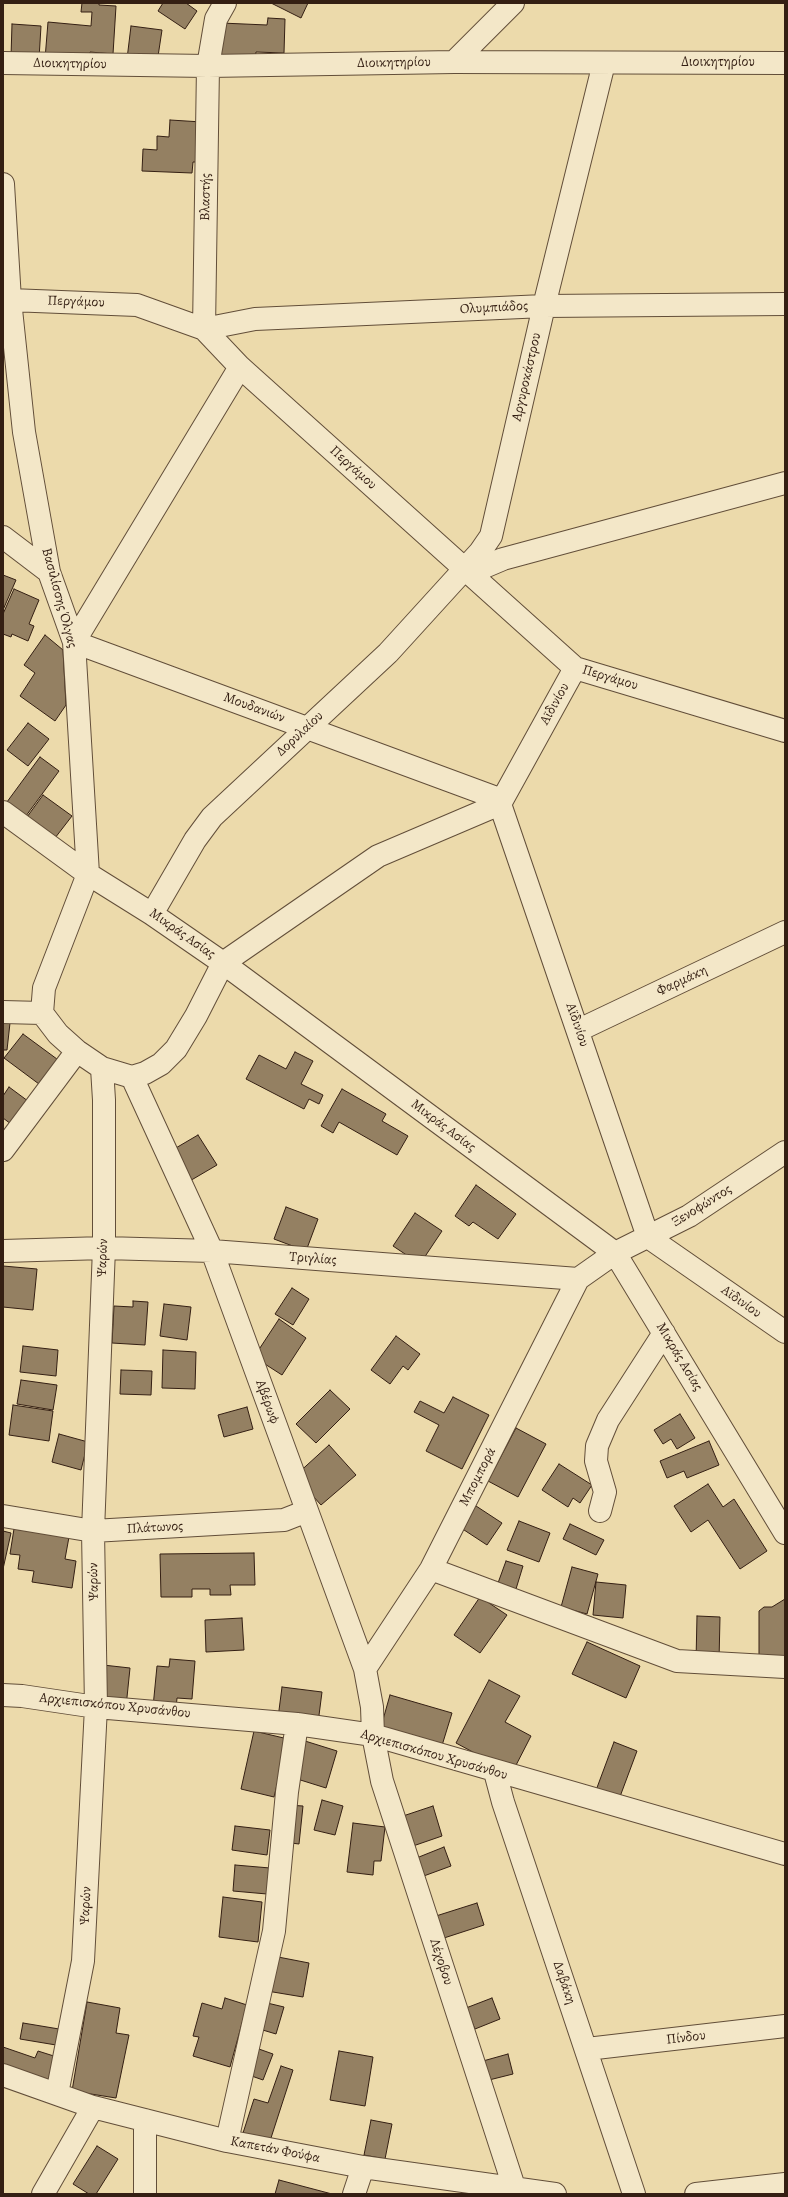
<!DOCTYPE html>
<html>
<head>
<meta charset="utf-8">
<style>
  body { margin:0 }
  #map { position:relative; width:788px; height:2197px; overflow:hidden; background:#ecdaab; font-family:Alegreya,serif }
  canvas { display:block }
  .frame { position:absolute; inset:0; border:4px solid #341f13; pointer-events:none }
</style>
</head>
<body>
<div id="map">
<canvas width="788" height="2197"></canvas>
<div class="frame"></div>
</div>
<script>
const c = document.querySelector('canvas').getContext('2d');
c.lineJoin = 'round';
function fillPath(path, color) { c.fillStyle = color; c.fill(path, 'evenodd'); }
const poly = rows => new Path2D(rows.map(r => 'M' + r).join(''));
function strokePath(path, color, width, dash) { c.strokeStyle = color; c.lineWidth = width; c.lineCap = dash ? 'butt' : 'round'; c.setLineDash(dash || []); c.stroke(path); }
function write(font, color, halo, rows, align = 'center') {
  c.font = font + ' Alegreya,serif'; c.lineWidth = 3.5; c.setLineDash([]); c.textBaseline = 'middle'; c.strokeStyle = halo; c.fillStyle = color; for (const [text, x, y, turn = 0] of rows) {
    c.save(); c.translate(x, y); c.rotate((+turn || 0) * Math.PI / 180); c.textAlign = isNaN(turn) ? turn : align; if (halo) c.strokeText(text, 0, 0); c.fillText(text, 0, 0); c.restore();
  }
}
const building = poly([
  [82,3,99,3,99,5,116,6,113,54,90,52,89,63,45,59,48,22,91,26,92,12,81,12,82,3],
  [163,3,186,3,197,11,185,29,158,11,163,3],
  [271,3,308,3,301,18,271,3],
  [268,18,285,19,284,53,256,52,255,60,220,59,221,23,267,25,268,18],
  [12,24,41,26,39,59,11,57,12,24],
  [131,26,162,30,157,63,127,59,131,26],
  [170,120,202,122,200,162,193,162,192,173,142,171,143,149,157,150,157,136,169,137,170,120],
  [3,575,16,580,3,610,3,575],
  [14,589,39,600,29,624,34,626,28,641,12,634,11,637,3,634,3,614,14,589],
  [45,635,63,650,66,705,55,721,20,696,35,673,24,665,45,635],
  [28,723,49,739,28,766,7,750,28,723],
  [40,757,59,771,23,820,4,806,40,757],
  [43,795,72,816,55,838,27,817,43,795],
  [3,1022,10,1023,7,1050,3,1050,3,1022],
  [23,1034,61,1062,43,1087,4,1058,23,1034],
  [295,1052,313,1061,301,1084,323,1095,319,1104,309,1099,304,1109,246,1079,259,1055,286,1069,295,1052],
  [9,1087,32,1104,15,1127,3,1118,3,1096,9,1087],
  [342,1089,386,1114,382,1121,408,1136,397,1155,339,1122,333,1133,321,1126,342,1089],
  [198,1135,217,1165,188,1182,169,1152,198,1135],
  [476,1185,516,1214,498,1239,473,1222,469,1226,455,1216,476,1185],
  [286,1207,318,1219,306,1251,274,1239,286,1207],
  [415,1213,442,1231,420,1264,393,1246,415,1213],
  [3,1266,37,1269,33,1310,3,1307,3,1266],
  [292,1288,309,1299,293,1325,275,1314,292,1288],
  [133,1301,148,1302,145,1345,112,1343,114,1306,133,1307,133,1301],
  [164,1304,191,1307,187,1340,160,1336,164,1304],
  [279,1319,306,1338,282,1375,254,1357,279,1319],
  [396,1336,420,1354,408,1370,403,1366,390,1384,371,1370,396,1336],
  [23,1346,58,1350,56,1376,20,1372,23,1346],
  [163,1350,196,1352,195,1389,162,1388,163,1350],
  [121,1370,152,1371,151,1395,120,1394,121,1370],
  [21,1380,57,1385,53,1410,17,1404,21,1380],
  [330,1390,350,1409,316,1443,296,1424,330,1390],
  [453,1397,489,1415,462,1469,426,1451,439,1425,414,1412,420,1401,444,1413,453,1397],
  [13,1405,53,1411,49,1441,9,1435,13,1405],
  [247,1407,253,1429,224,1437,218,1415,247,1407],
  [680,1414,695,1438,677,1449,671,1439,663,1444,654,1430,680,1414],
  [516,1428,546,1444,518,1497,488,1481,516,1428],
  [59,1434,88,1442,81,1470,52,1462,59,1434],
  [709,1441,719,1465,687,1478,684,1471,667,1478,660,1461,709,1441],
  [329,1445,356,1475,321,1505,295,1476,329,1445],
  [559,1464,592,1485,580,1503,573,1498,568,1507,542,1490,559,1464],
  [708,1484,723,1507,734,1499,767,1551,740,1569,708,1520,691,1532,674,1506,708,1484],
  [473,1504,502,1523,487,1545,458,1526,473,1504],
  [519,1521,550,1533,539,1562,507,1550,519,1521],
  [570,1524,604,1540,596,1555,563,1539,570,1524],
  [14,1529,69,1537,65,1559,76,1561,72,1588,32,1582,34,1571,18,1569,20,1555,10,1554,14,1529],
  [3,1531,11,1533,3,1569,3,1531],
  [254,1553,255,1585,230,1585,231,1595,210,1595,210,1589,192,1589,192,1597,161,1597,160,1554,254,1553],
  [506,1561,523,1566,516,1589,498,1583,506,1561],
  [572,1567,598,1574,587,1614,561,1607,572,1567],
  [596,1582,626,1585,623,1618,593,1615,596,1582],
  [480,1597,507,1615,480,1653,454,1635,480,1597],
  [785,1599,785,1656,759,1656,759,1611,764,1607,772,1607,785,1599],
  [697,1616,720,1617,719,1661,696,1661,697,1616],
  [242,1618,244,1650,206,1652,205,1620,242,1618],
  [587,1642,640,1666,626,1698,572,1674,587,1642],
  [170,1659,195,1661,192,1699,177,1698,176,1709,153,1707,157,1666,169,1667,170,1659],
  [103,1665,130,1668,126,1707,99,1704,103,1665],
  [489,1680,520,1696,505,1722,531,1736,512,1773,456,1743,489,1680],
  [282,1687,322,1692,318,1723,278,1718,282,1687],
  [390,1695,452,1713,440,1752,379,1734,390,1695],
  [254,1731,288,1739,274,1797,241,1789,254,1731],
  [305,1741,337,1751,326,1788,294,1778,305,1741],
  [614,1742,637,1751,618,1802,595,1793,614,1742],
  [322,1800,343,1806,335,1835,314,1830,322,1800],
  [287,1805,303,1806,299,1844,283,1842,287,1805],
  [433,1806,442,1836,413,1846,403,1816,433,1806],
  [353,1823,385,1827,381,1861,374,1861,373,1875,347,1872,353,1823],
  [235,1826,270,1830,267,1855,232,1850,235,1826],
  [444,1847,451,1866,421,1877,414,1859,444,1847],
  [235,1865,270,1868,267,1894,233,1891,235,1865],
  [223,1897,262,1902,258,1942,219,1937,223,1897],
  [477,1903,484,1925,444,1938,436,1916,477,1903],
  [273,1956,309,1963,303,1997,267,1991,273,1956],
  [225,1998,247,2005,230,2067,193,2056,199,2037,193,2036,202,2003,222,2009,225,1998],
  [492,1998,500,2019,475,2029,466,2008,492,1998],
  [87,2002,120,2008,116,2033,129,2035,116,2098,72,2091,87,2002],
  [263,2002,284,2007,276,2034,256,2028,263,2002],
  [23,2023,59,2029,56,2045,20,2039,23,2023],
  [3,2047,35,2058,38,2051,60,2058,48,2090,3,2073,3,2047],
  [256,2048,273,2054,263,2080,246,2074,256,2048],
  [339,2051,373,2057,365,2106,330,2100,339,2051],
  [508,2054,513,2074,489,2080,483,2061,508,2054],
  [281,2066,293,2070,270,2141,243,2133,254,2099,268,2103,281,2066],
  [371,2120,392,2124,385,2159,364,2155,371,2120],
  [97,2146,118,2159,96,2194,89,2194,73,2184,97,2146],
  [279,2180,332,2194,275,2194,279,2180]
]);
fillPath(building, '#948062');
strokePath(building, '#341f13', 1);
const minor = poly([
  [225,3,216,19,208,66,204,329,255,319,544,306,785,304],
  [454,62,513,3],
  [3,63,208,66,454,62,785,63],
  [3,184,10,300,137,305,204,329,240,367,575,668,785,731],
  [3,305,10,300,24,432,49,572,74,642,88,874,44,988,42,1013,58,1034,77,1051,102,1068,132,1077,145,1073,161,1064,176,1049,196,1016,223,963,378,856,500,804],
  [3,537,49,572],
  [470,573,503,559,785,483],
  [74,642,502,800],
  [74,642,240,367],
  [575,668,500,804,648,1237,785,1332],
  [3,812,88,874,152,914,223,963,615,1253,785,1533],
  [152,914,195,840,212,817,388,653,480,552,491,536,544,306,604,63],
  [3,1012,42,1013],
  [579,1030,785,932],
  [132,1077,212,1251,365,1669,372,1707,373,1735,382,1781,514,2187],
  [3,1150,77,1051],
  [3,1251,104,1248,212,1251,578,1279,615,1253,689,1216,785,1152],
  [600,1511,605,1492,596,1461,597,1446,608,1420,664,1333],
  [3,1516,93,1531,284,1520,307,1511],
  [431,1569,677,1661,785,1667],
  [365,1669,431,1569,578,1279],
  [3,1695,22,1696,96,1707,297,1724,373,1735,785,1854],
  [495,1772,503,1802,634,2194],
  [587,2049,785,2026],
  [3,2075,93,2107,227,2141,363,2167,555,2194],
  [57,2094,83,1961,96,1707,93,1531,104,1248,104,1100,102,1068],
  [145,2120,145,2194],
  [227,2141,274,1931,287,1792,297,1724],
  [43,2194,93,2107],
  [354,2194,363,2167],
  [696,2194,785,2184]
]);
strokePath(minor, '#624e39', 24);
strokePath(minor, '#f3e7c8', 22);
write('14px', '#341f13', '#f3e7c8', [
  ["Διοικητηρίου",394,63,-1],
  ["Διοικητηρίου",718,63],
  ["Διοικητηρίου",70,64,1],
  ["Βλαστής",206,197,-89],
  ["Περγάμου",76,302,2],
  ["Ολυμπιάδος",494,308,-3],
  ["Αργυροκάστρου",527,377,-77],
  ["Περγάμου",353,468,42],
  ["Βασιλίσσης Όλγας",59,598,75],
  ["Περγάμου",610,678,17],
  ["Αϊδινίου",555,704,-61],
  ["Μουδανιών",254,708,20],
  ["Δορυλαίου",300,734,-43],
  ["Μικράς Ασίας",182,934,35],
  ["Φαρμάκη",682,981,-25],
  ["Αϊδινίου",577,1025,71],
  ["Μικράς Ασίας",443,1126,37],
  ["Ξενοφώντος",702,1206,-32],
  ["Ψαρών",103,1258,-88],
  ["Τριγλίας",313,1259,4],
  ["Αϊδινίου",741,1302,35],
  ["Μικράς Ασίας",679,1357,59],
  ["Αβέρωφ",267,1402,70],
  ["Μπομπορά",478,1477,-63],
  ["Πλάτωνος",155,1528,-3],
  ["Ψαρών",94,1582,-91],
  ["Αρχιεπισκόπου Χρυσάνθου",115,1706,6],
  ["Αρχιεπισκόπου Χρυσάνθου",434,1755,16],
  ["Ψαρών",86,1906,-87],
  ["Λέχοβου",441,1962,72],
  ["Δαβάκη",564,1983,71],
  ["Πίνδου",686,2038,-7],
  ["Καπετάν Φούφα",275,2150,11]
]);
</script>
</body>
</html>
